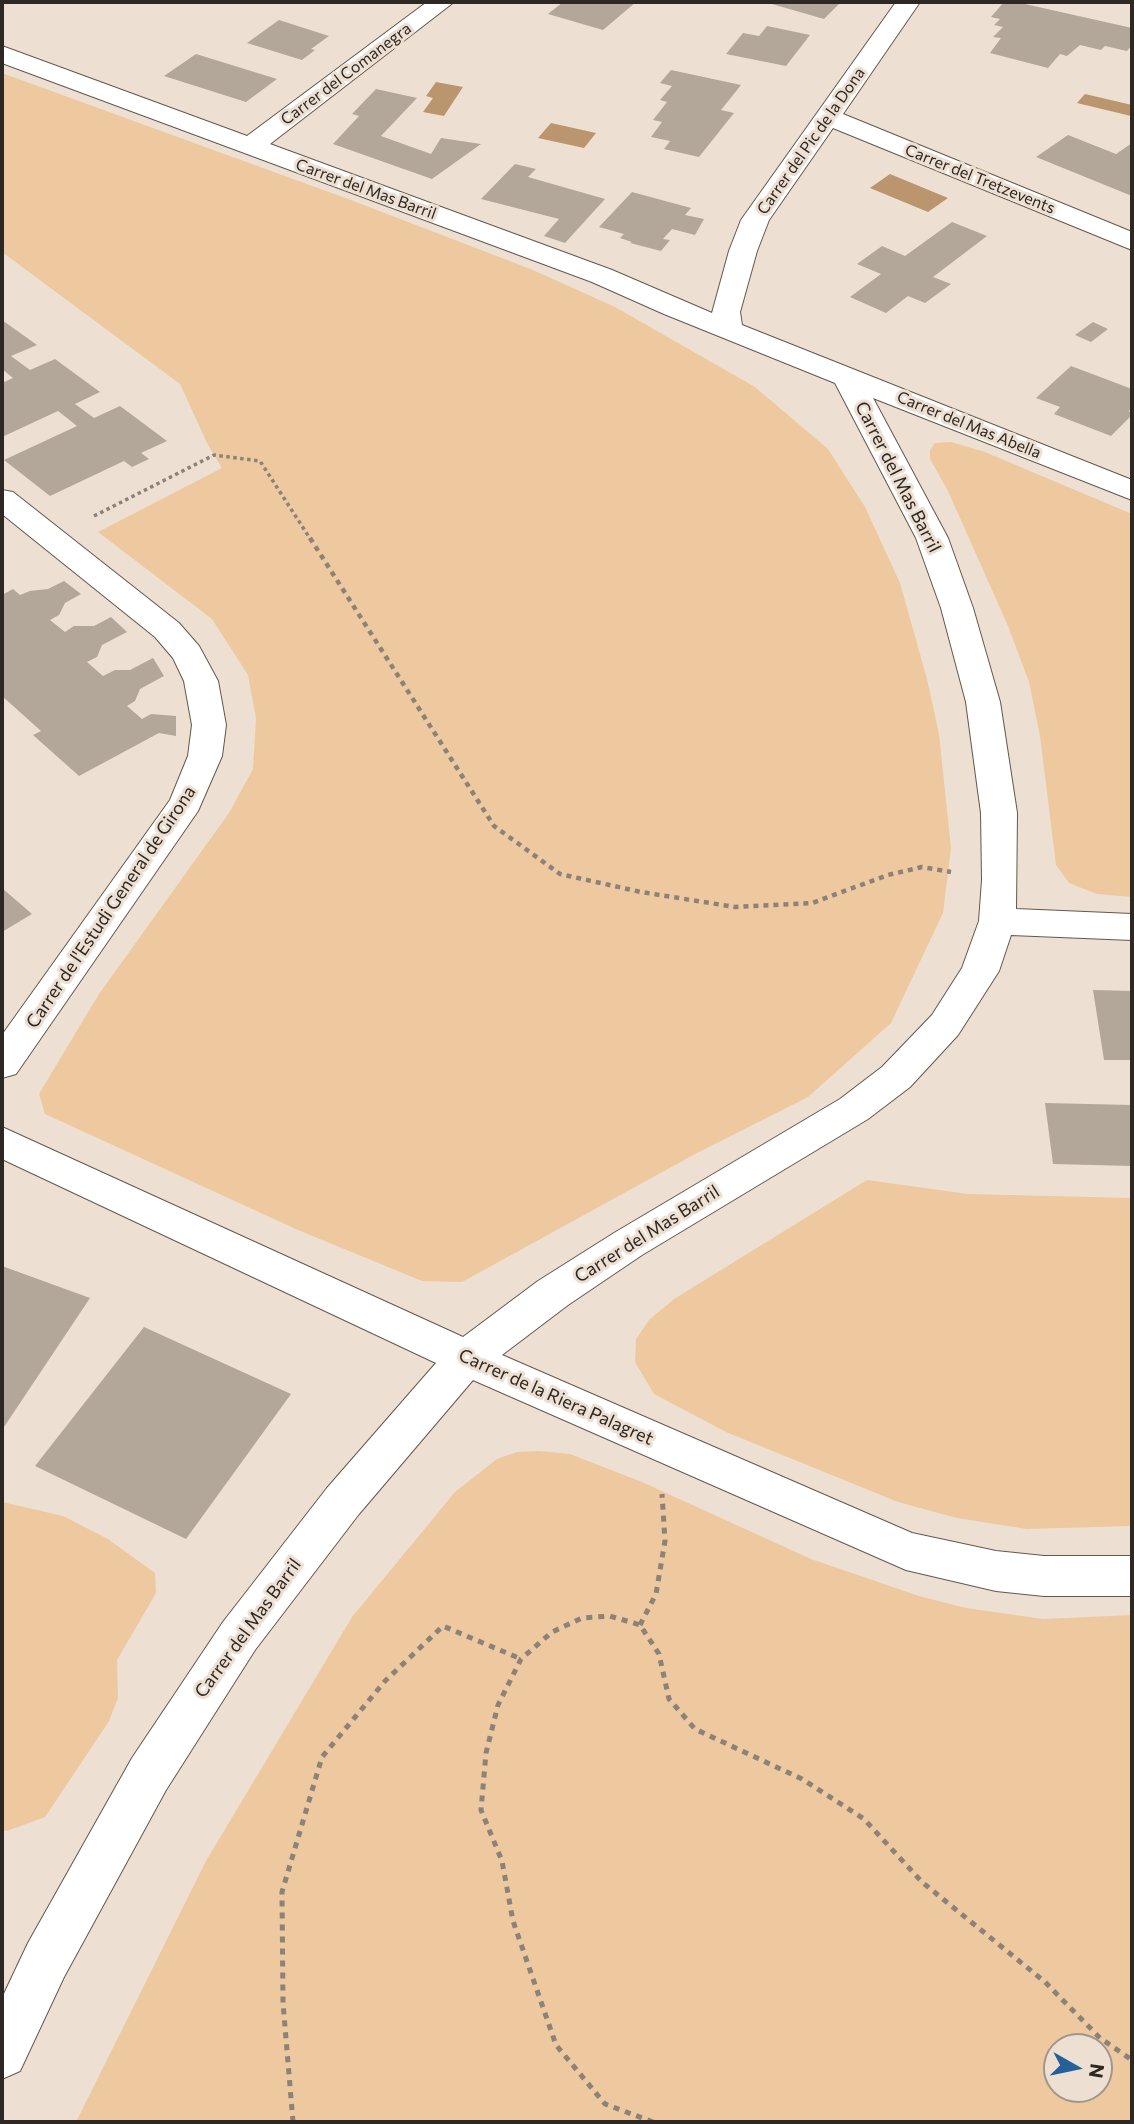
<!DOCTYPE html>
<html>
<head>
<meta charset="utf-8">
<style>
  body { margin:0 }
  #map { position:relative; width:1134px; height:2124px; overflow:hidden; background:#ede0d3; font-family:Commissioner,sans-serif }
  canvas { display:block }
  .frame { position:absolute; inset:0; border:4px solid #2d2823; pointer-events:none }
  .north { position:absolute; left:1043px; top:2033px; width:70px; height:70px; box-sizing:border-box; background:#ede0d3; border:2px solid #a0968d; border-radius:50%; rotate:99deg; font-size:19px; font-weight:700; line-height:28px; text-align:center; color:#2d2823 }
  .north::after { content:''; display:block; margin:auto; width:24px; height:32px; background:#256198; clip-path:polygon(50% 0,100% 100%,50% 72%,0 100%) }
</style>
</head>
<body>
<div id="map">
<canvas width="1134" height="2124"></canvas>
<div class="frame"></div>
<div class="north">N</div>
</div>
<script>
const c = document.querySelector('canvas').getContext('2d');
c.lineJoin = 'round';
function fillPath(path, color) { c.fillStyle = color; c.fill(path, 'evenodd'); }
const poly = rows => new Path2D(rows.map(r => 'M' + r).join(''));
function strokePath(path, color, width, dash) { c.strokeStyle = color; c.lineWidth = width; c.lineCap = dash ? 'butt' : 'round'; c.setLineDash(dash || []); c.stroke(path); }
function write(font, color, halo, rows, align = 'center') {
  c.font = font + ' Commissioner,sans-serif'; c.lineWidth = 6; c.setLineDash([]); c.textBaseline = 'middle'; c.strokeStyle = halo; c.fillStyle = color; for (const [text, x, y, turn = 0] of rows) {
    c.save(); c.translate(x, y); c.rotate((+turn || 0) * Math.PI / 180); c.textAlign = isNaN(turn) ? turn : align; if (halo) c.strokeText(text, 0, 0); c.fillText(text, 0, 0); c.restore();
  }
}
fillPath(poly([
  [2,73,348,199,533,270,615,307,755,387,828,449,865,507,900,583,927,679,939,734,951,848,943,913,891,1023,808,1097,697,1153,462,1282,422,1281,298,1230,45,1114,39,1094,99,994,229,813,253,769,256,718,248,675,212,619,98,532,222,468,207,443,180,384,2,252],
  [951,442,985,452,1132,514,1132,897,1097,894,1069,883,1056,865,1040,736,1029,682,1008,626,948,491,930,459,930,450,935,443],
  [867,1180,968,1194,1132,1198,1132,1526,1027,1529,957,1518,898,1502,726,1432,654,1394,635,1362,636,1339,649,1320,674,1299],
  [539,1451,570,1454,642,1482,811,1559,919,1596,966,1608,1043,1619,1132,1615,1132,2122,76,2122,206,1861,352,1617,455,1492,497,1459,517,1452],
  [1099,2047,1099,2089,1057,2089,1057,2047],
  [2,1502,63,1516,108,1539,155,1573,156,1593,117,1660,118,1698,109,1721,45,1817,7,1831,2,1830]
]), '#eec89e');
fillPath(poly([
  [436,82,463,87,444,116,423,112,433,98,426,96],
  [1085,94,1132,105,1132,114,1131,116,1077,103],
  [551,123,596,133,584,148,538,138],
  [890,174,948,198,928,212,870,188]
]), '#ba956d');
fillPath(poly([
  [563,2,636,2,603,30,548,14],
  [765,2,841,2,824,19],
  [1004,2,1016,2,1132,28,1132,45,1127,51,1105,46,1101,50,1080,45,1067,56,1060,54,1048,68,990,53,1001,38,993,37,1003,27,994,25,1000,19,991,17],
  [279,20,329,36,311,49,315,50,302,60,247,43],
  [767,26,810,35,786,66,726,54,743,33,759,36],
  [196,54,277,79,246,102,164,76],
  [671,70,741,85,721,110,734,113,699,157,664,149,670,141,651,137,662,122,653,120,667,102,660,100,672,86,660,83],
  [376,89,417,98,381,136,431,154,441,138,481,144,432,179,333,144,359,116,352,114],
  [1068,135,1116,154,1132,143,1132,196,1036,157],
  [515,164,536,169,528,177,605,199,565,243,544,236,559,219,481,199],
  [632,192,691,208,685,215,704,219,695,235,672,229,663,239,670,240,661,251,630,243,632,242,620,238,624,234,599,227],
  [952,222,987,236,933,277,951,284,925,303,908,296,886,313,850,297,881,274,857,264,882,246,905,256],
  [2,320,37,345,11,356,30,370,55,359,100,392,75,404,94,418,120,406,167,441,141,453,149,459,132,467,124,461,50,496,4,460,77,426,58,411,2,437,2,383,13,378,2,369],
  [1093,322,1108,329,1091,342,1075,335],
  [1071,366,1132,389,1132,407,1129,411,1132,415,1111,436,1054,414,1060,407,1036,398],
  [64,581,81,594,65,603,59,615,50,620,65,632,74,626,94,626,111,617,127,632,102,645,97,657,87,662,103,676,115,670,130,670,153,658,164,676,140,689,135,701,127,706,142,719,151,714,176,716,176,736,159,733,79,776,33,735,41,731,2,696,2,595,13,589,20,595,30,591,48,589],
  [2,888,32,914,2,932],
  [1093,990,1132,991,1132,1060,1104,1060],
  [1045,1103,1132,1105,1132,1166,1053,1164],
  [2,1266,90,1298,2,1430],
  [144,1327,291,1394,186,1539,35,1466]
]), '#b3a799');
const minor = poly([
  [427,2,454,2,270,144,612,270,712,313,729,251,741,220,896,2,920,2,843,114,1132,232,1132,250,833,128,769,220,757,251,740,312,742,325,1132,480,1132,500,873,398,948,538,973,608,1000,702,1017,813,1016,909,1132,914,1132,940,1011,935,999,971,958,1035,910,1087,868,1119,642,1255,568,1305,502,1355,912,1533,996,1551,1044,1556,1132,1556,1132,1596,1044,1596,996,1591,906,1570,473,1380,359,1514,255,1650,166,1790,64,1977,20,2071,2,2079,2,1998,28,1943,132,1758,223,1622,327,1488,436,1363,2,1159,2,1127,463,1337,538,1281,614,1233,840,1099,882,1067,932,1015,962,968,979,921,982,880,981,813,966,702,941,608,916,538,835,383,664,314,592,282,2,63,2,46,247,136,427,2],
  [2,490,13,492,179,623,199,646,218,681,226,725,222,756,198,811,16,1074,2,1078,2,1035,170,800,188,756,192,725,184,681,173,658,155,637,2,514,2,490]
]);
strokePath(minor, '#63584c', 2);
strokePath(poly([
  [94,516,214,455,260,461,311,540]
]), '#8b8279', 3.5, [3.5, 3.5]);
strokePath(poly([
  [310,538,494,826,560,874,641,892,735,907,812,903,888,875,922,867,951,872]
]), '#8b8279', 4.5, [5, 5]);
strokePath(poly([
  [640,1625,656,1594,665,1541,662,1494],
  [293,2122,283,2003,282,1892,322,1757,385,1681,443,1626,521,1659],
  [653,2122,605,2104,556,2045,513,1921,502,1861,481,1810,486,1753,498,1705,521,1659,552,1632,582,1618,610,1616,640,1625,659,1654,669,1699,695,1729,802,1779,864,1819,922,1882,1045,1982,1100,2038,1132,2060]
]), '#8b8279', 5, [6, 6]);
fillPath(minor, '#fff');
write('16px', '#2d2823', '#ede0d3', [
  ["Carrer del Comanegra",346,74,-37],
  ["Carrer del Pic de la Dona",811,141,-55],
  ["Carrer del Tretzevents",980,179,22],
  ["Carrer del Mas Barril",366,189,20],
  ["Carrer del Mas Abella",969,425,22]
]);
write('18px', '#2d2823', '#ede0d3', [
  ["Carrer del Mas Barril",898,477,63],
  ["Carrer de l'Estudi General de Girona",111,907,-56],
  ["Carrer del Mas Barril",647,1234,-32],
  ["Carrer de la Riera Palagret",556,1397,24],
  ["Carrer del Mas Barril",248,1628,-54]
]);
</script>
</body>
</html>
